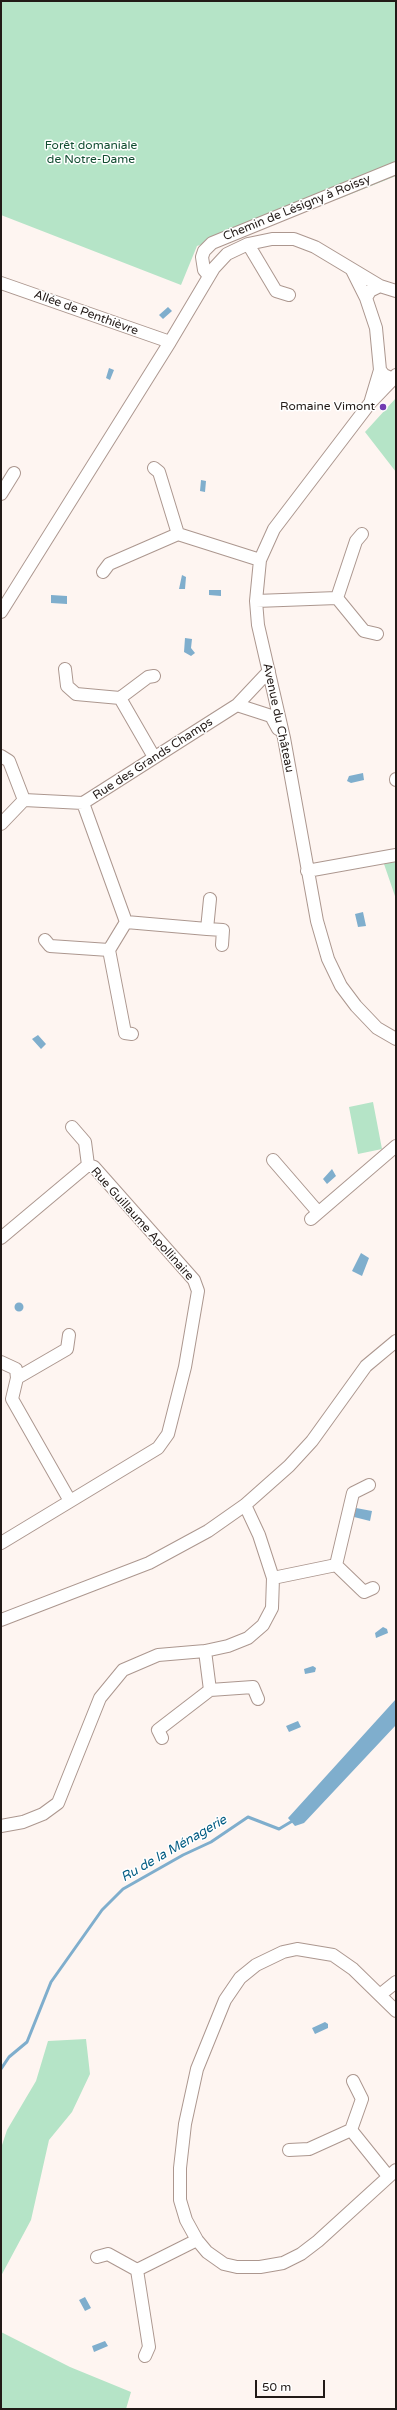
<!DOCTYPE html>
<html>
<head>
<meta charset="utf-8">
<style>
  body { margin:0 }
  #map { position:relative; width:397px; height:2410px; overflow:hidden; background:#fef5f1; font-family:"Varela Round",sans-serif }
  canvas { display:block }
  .frame { position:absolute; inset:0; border:2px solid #221a17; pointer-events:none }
  .scale { position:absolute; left:255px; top:2380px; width:70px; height:18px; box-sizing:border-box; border:2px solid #221a17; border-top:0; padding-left:5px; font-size:12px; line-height:14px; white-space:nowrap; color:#221a17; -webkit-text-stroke:3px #fff; paint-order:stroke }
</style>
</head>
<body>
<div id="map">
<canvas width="397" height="2410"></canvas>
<div class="frame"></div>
<div class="scale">50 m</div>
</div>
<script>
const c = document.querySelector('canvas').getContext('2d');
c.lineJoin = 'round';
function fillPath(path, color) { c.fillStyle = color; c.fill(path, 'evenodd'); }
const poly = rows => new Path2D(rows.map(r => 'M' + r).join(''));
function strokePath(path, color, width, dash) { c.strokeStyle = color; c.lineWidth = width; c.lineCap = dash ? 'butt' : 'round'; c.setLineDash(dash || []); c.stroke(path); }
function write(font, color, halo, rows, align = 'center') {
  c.font = font + ' "Varela Round",sans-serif'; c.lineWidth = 3; c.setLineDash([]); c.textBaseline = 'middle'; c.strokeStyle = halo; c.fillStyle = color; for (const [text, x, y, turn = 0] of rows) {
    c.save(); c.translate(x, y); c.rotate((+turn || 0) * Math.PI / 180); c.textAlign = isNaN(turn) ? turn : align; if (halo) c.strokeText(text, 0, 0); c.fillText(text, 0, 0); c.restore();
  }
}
fillPath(poly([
  [1,1,396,1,396,176,341,198,197,246,181,285,1,215],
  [396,398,396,472,365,432],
  [396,861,396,899,384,864],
  [373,1102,382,1149,358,1154,349,1107],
  [86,2039,90,2074,72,2112,49,2140,31,2220,1,2276,1,2148,7,2130,36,2081,48,2041],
  [1,2332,70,2367,131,2392,126,2409,1,2409]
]), '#b5e4c7');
fillPath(poly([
  [168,307,172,311,163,319,159,315],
  [109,368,114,370,110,380,106,378],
  [201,480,206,481,205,492,200,491],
  [182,575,186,577,185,589,179,589],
  [209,590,221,590,221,596,209,595],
  [51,595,67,596,67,604,51,603],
  [185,638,192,639,191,648,195,653,191,656,184,652],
  [363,773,364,780,351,783,347,781,349,776],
  [363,912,366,926,358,927,355,914],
  [38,1035,46,1044,41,1049,32,1039],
  [332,1169,336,1176,327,1184,323,1179],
  [361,1253,369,1258,362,1276,352,1271],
  '14.5 1307a4.5 4.5 0 1 1 9 0a4.5 4.5 0 1 1-9 0Z',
  [356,1508,372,1511,370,1521,354,1517],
  [383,1627,387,1629,388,1633,376,1638,375,1633],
  [313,1666,316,1668,315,1672,305,1674,304,1669],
  [396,1699,396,1725,304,1823,295,1826,288,1818],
  [298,1721,301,1727,289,1732,286,1726],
  [325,2022,328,2024,328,2028,315,2034,312,2028],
  [85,2297,91,2308,85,2311,79,2300],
  [105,2341,108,2346,94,2352,92,2346]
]), '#7faecd');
strokePath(poly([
  [1,2069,9,2057,27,2042,51,1982,102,1910,123,1889,183,1855,211,1842,248,1817,279,1829,294,1820]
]), '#7faecd', 3);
const minor = poly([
  [248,244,276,291,289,295],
  [352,270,366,298],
  [209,276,204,270,202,257,204,251,212,243,396,168],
  [1,283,170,342],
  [396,291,380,286,370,291,366,298,376,328,380,370,384,375,393,379,396,375],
  [393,379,370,403,274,529,260,560,256,601,258,625,284,738,317,921,328,959,341,986,356,1006,377,1028,396,1039],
  [371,400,380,370],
  [154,468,159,472,178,534],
  [1,494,14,473],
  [103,572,109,564,178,534,260,560],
  [337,598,356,541,362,534],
  [256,601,337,598,364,631,377,634],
  [1,612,170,342,214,268,227,254,248,244,272,239,294,239,315,247,380,286],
  [65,669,67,686,76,694,120,698,154,757],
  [120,698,148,677,154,676],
  [237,705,271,716,278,729],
  [1,756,9,761,24,800],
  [396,779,396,780],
  [1,824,24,800,83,803],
  [307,871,396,855],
  [210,899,207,929,223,930,222,945],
  [207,929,126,922,83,803,237,705,269,671],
  [45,940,50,946,109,950],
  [109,950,125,1033,132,1034],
  [109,950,126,922],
  [72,1127,85,1142,88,1165],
  [273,1160,318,1212],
  [311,1219,396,1146],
  [1,1238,88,1165,94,1167,194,1280,198,1291,185,1367,168,1434,158,1448,1,1543],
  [1,1362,16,1369,17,1378,12,1399,70,1501],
  [17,1378,67,1349,69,1335],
  [336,1565,364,1592,373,1588],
  [273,1578,336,1565,353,1493,369,1485],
  [1,1620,149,1563,208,1531,245,1505,289,1466,312,1441,366,1366,396,1341],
  [205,1651,210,1690],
  [210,1690,253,1687,258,1699],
  [162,1738,158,1730,210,1690],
  [1,1826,23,1822,43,1814,58,1803,100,1698,123,1670,158,1655,205,1651,228,1646,248,1638,263,1625,272,1608,273,1578,259,1535,245,1505],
  [381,1994,396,1982],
  [396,2011,353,1969,333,1955,297,1949,283,1952,256,1965,240,1978,225,2000,197,2069,185,2124,180,2168,180,2200,186,2220,197,2240,207,2252,224,2264,237,2267,260,2267,283,2263,301,2254,318,2241,396,2170],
  [353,2081,362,2099,351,2130,388,2176],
  [289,2150,309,2149,351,2130],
  [97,2257,108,2254,137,2270],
  [137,2270,149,2347,145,2356],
  [137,2270,197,2240]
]);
strokePath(minor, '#ac978f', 14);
strokePath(minor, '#fff', 12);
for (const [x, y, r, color] of [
  [383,407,4,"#723bb1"]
]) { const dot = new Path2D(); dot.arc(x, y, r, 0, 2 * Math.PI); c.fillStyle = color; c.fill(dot); strokePath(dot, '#fff', 1.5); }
write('12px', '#114d31', '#fff', [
  ["Forêt domaniale",91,146],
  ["de Notre-Dame",91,160]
]);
write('12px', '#221a17', '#fff', [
  ["Chemin de Lésigny à Roissy",297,208,-22],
  ["Allée de Penthièvre",86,313,20],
  ["Avenue du Château",278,718,78],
  ["Rue des Grands Champs",153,759,-33],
  ["Rue Guillaume Apollinaire",142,1224,48]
]);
write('12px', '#221a17', '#fff', [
  ["Romaine Vimont",375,407]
], 'right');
write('italic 13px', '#025c83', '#fff', [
  ["Ru de la Ménagerie",174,1849,-30]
]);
</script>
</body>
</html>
